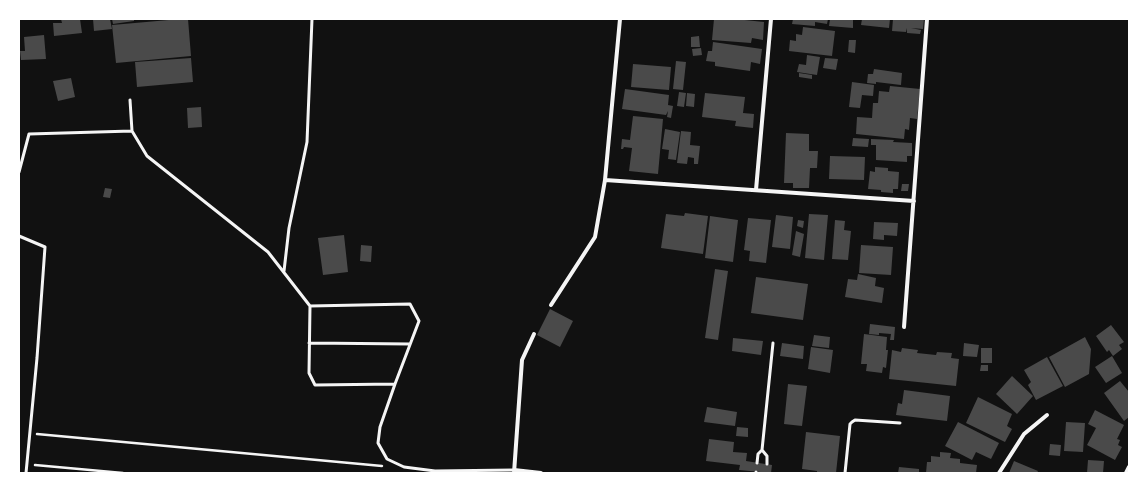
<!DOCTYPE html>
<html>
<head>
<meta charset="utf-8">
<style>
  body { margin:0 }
  #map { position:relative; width:1148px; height:492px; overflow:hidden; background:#111; font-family:"Titillium Web",sans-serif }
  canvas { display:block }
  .frame { position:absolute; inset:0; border:20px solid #fff; pointer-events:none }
</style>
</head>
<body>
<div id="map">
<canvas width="1148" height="492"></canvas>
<div class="frame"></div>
</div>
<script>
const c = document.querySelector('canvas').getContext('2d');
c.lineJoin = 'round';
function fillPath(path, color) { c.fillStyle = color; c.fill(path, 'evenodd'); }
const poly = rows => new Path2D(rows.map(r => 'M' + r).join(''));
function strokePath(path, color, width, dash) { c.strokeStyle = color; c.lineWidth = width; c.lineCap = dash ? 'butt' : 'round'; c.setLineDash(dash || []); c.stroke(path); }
fillPath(poly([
  [61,19,80,19,82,33,54,36,53,23,62,23],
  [93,19,110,19,112,29,94,31],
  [112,19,134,19,134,21,113,24],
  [180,19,188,19,191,56,116,63,112,25],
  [714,19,735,19,764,22,763,40,752,38,751,43,712,40],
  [793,19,828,19,827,24,815,22,815,26,792,24],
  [830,19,853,19,853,28,829,26],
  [862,19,890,19,889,28,861,25],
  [893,19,924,19,923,29,911,28,921,30,920,34,907,33,907,28,906,32,892,31],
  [803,27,835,31,832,56,789,51,790,40,796,41,796,34,802,35],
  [44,35,46,59,21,60,20,51,25,51,24,37],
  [699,36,700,47,691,47,691,37],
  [849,40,856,40,855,53,848,52],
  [713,42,762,49,760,64,751,62,750,71,715,66,715,62,706,61,708,51,712,51],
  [701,48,702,55,693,56,692,49],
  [807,55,820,57,817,75,797,72,799,64,806,65],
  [191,58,193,82,137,87,135,62],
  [825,58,838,59,836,70,823,68],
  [676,61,686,62,683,90,673,89],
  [633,64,671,67,669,90,631,87],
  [874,69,902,73,901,85,876,82,876,84,867,83,868,74,873,74],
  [799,73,812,75,812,79,799,77],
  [71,78,75,97,58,101,53,81],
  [852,82,874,85,873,96,862,95,860,108,849,107],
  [890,86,920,89,917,119,910,118,909,130,905,129,904,139,856,134,857,117,872,118,873,103,878,103,879,91,889,92],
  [625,89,669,95,668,105,673,106,671,118,667,117,668,111,666,115,622,109],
  [679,92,686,93,684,107,677,106],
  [687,93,695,94,694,107,686,106],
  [705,93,745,97,743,113,754,114,753,128,735,126,736,121,702,117],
  [201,107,202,127,188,128,187,108],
  [633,116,663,119,658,174,629,171,632,148,624,147,623,149,621,149,622,139,630,140],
  [665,129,680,132,676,160,668,159,669,150,662,149],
  [681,131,691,132,690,145,700,146,698,164,694,164,694,158,688,157,687,164,677,163],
  [786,133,809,134,809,151,818,151,817,168,810,168,809,188,793,188,793,183,784,183],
  [853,138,869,139,868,147,852,146],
  [871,139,894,140,893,142,912,143,912,156,907,156,907,162,876,160,876,145,871,145],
  [830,156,865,157,864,180,829,179],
  [875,167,888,168,888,171,899,172,898,189,893,189,893,193,881,192,881,190,868,189,870,171,875,172],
  [902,184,909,184,908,191,901,191],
  [105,188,112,189,110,198,103,197],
  [685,213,708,216,703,254,661,248,666,214,684,216],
  [809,214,828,215,824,260,805,258],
  [776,215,793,217,790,249,772,247],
  [710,216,738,220,733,262,705,258],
  [748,218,771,220,766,263,749,261,750,251,744,250],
  [798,220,804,221,803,228,797,226],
  [835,220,845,221,844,230,851,231,848,260,832,259],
  [874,222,898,223,897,236,884,235,884,240,873,239],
  [796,231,804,234,800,257,792,255],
  [344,235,348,272,323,275,318,238],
  [361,245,372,246,371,262,360,261],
  [861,245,893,247,891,275,859,273],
  [715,269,728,271,718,340,705,338],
  [858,274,876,278,875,286,884,288,882,303,845,297,848,279,857,280],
  [756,277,808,284,803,320,751,313],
  [550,309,573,321,560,347,537,335],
  [870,324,895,327,894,340,890,340,891,334,879,333,879,335,869,334],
  [1111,325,1124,342,1119,345,1122,349,1113,356,1109,350,1107,352,1096,336],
  [864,334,887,337,886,350,888,350,886,368,883,367,882,373,866,371,867,364,861,364],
  [814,335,830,337,829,348,812,346],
  [1085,337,1091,349,1089,374,1065,387,1049,357],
  [733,338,763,341,761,355,732,351],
  [782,343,804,346,803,359,780,356],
  [964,343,979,345,977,357,963,356],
  [811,347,833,350,830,373,808,369],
  [902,348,918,350,917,353,936,355,937,352,952,353,951,358,959,359,956,386,889,379,892,350,901,352],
  [981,348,992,348,992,363,981,363],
  [1112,356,1122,373,1106,383,1095,367],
  [1047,357,1063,386,1036,400,1028,385,1031,382,1024,370],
  [981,365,988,365,988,371,980,371],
  [1012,376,1033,396,1017,414,996,394],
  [1120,381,1129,392,1129,417,1124,421,1104,393],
  [788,384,807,386,802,426,784,424],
  [904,390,950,396,947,421,896,415,898,403,902,404],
  [978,397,1012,414,1007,426,1012,429,1005,442,966,423],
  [707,407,737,412,735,426,704,422],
  [1095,410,1124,425,1117,439,1120,440,1118,445,1122,447,1115,460,1087,445,1096,428,1088,424],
  [958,422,999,443,991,459,976,452,972,460,945,446],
  [1066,422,1085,423,1083,452,1064,451],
  [737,427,748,428,748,437,736,436],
  [806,432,840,436,836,473,817,473,817,471,802,469],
  [709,439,734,442,733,452,747,453,746,461,772,465,771,473,739,470,740,465,706,461],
  [1050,444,1061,445,1060,456,1049,455],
  [940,452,951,453,950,458,960,459,960,463,977,465,976,473,926,473,927,462,931,462,931,456,940,457],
  [1088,460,1104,461,1103,473,1087,473],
  [1014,461,1038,471,1037,473,1009,473],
  [899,467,919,469,919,473,898,473]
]), '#4a4a4a');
strokePath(poly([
  [37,434,382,466],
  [35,465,123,473]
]), '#f5f5f5', 2.5);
strokePath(poly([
  [130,100,132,131,147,156,268,252,310,306,309,373,315,385,395,384,380,427,378,443,387,459,404,467,435,471,514,470],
  [19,172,29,134,132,131],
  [19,236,45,247,37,358,26,473],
  [284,271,289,228,307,142,312,19],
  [310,306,410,304,419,321,395,384],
  [309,343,410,344],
  [762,450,767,456,767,464],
  [757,463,758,454,762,450,773,343],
  [756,473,756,472],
  [845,473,850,424,852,422,855,420,900,423]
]), '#f5f5f5', 3);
strokePath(poly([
  [605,180,914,201],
  [756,190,771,19],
  [551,305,595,237,605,180,620,19],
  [904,327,927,19],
  [514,470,541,473],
  [514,473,522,360,534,334],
  [999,473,1024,434,1047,415],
  [1126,473,1129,467]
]), '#f5f5f5', 4);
</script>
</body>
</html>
